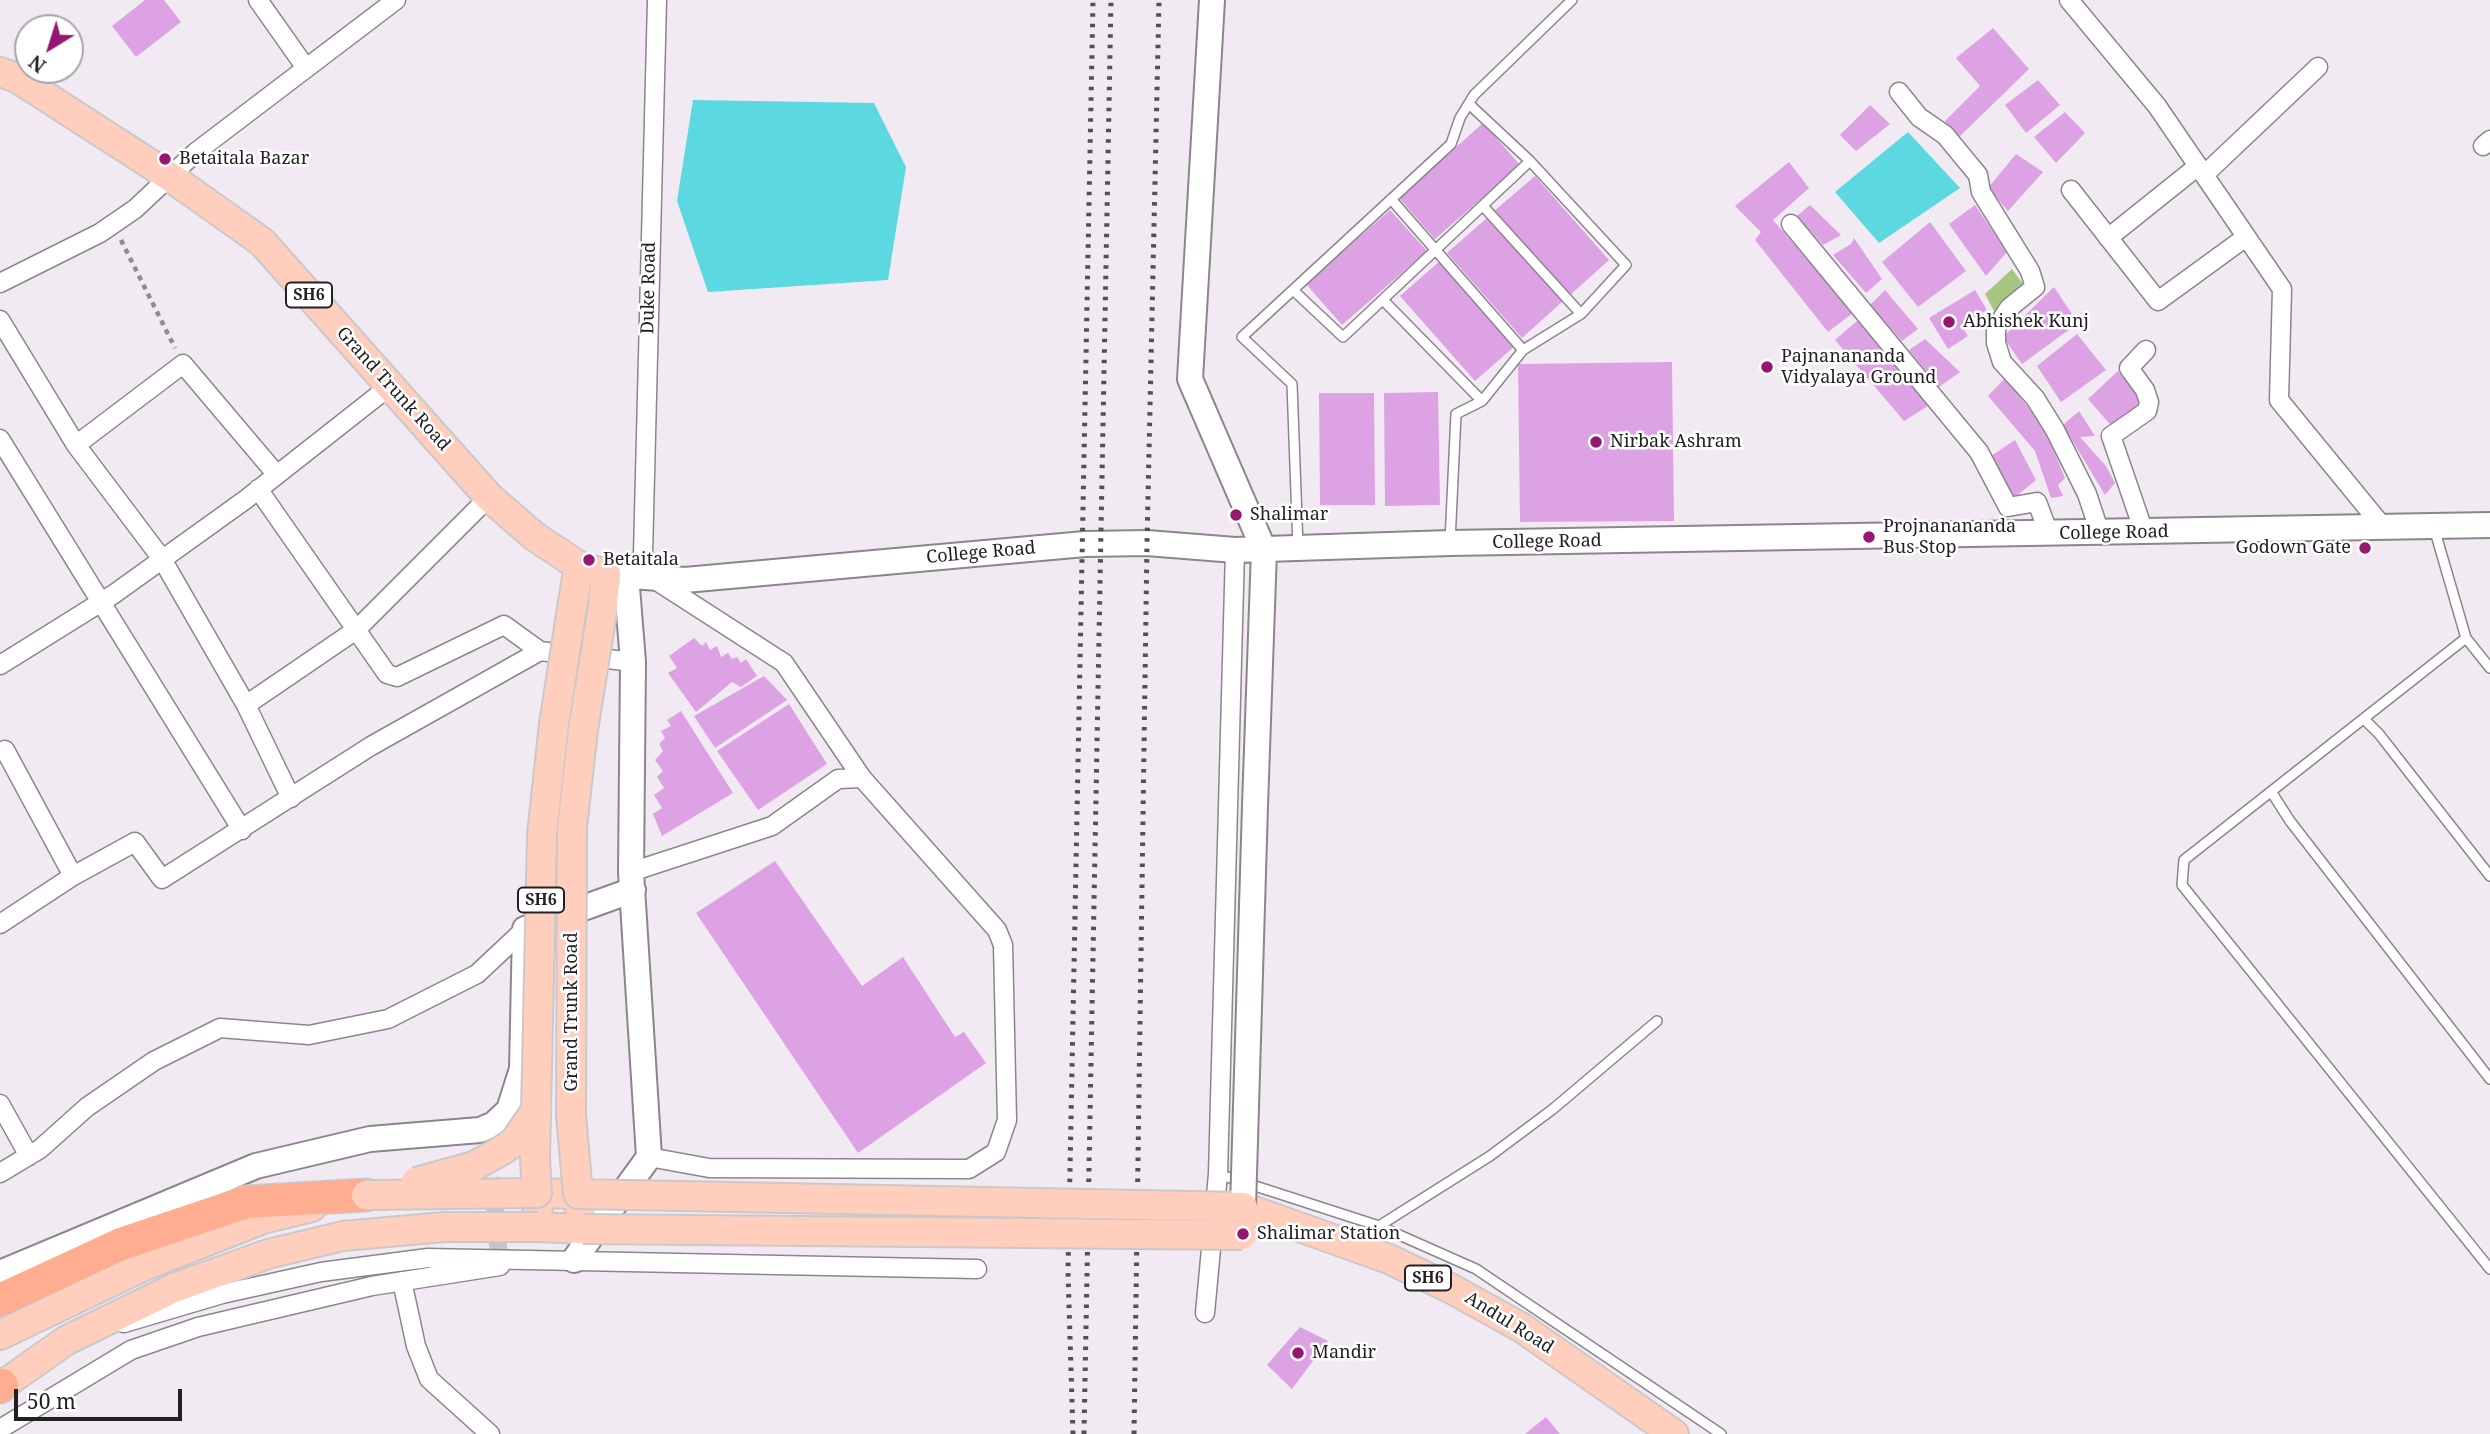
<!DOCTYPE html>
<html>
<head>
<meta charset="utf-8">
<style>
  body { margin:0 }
  #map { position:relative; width:2490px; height:1434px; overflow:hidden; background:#f2eaf2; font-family:"Noto Serif",serif }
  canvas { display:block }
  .north { position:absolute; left:14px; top:14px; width:70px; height:70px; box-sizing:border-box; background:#fff; border:2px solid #a7a6a7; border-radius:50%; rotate:218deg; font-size:19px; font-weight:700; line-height:28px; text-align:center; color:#232023 }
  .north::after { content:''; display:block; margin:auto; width:24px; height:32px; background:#951772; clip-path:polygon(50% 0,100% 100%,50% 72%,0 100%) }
  .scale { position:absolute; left:14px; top:1389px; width:168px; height:32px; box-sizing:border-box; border:4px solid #232023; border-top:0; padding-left:9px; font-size:21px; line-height:24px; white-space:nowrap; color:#232023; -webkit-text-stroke:5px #fff; paint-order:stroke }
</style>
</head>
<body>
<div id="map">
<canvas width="2490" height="1434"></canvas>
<div class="north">N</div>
<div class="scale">50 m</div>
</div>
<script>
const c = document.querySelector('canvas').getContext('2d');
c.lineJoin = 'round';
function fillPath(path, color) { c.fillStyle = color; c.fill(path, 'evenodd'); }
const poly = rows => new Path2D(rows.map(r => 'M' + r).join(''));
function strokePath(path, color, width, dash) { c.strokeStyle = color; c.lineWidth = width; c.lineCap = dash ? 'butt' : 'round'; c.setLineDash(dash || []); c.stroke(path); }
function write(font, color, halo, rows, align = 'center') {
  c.font = font + ' "Noto Serif",serif'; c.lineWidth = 5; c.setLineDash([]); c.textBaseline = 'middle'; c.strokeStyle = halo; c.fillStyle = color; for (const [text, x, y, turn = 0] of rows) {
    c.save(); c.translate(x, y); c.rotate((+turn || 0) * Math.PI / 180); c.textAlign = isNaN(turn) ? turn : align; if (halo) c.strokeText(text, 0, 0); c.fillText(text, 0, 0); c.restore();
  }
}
fillPath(poly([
  [2012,269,2024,285,1995,313,1985,294]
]), '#a6c681');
fillPath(poly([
  [693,100,874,103,906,167,888,280,708,292,677,201],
  [1908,132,1960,188,1879,243,1835,192]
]), '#5bd8e0');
fillPath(poly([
  [145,0,164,0,181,22,136,57,112,26],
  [1993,28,2029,69,1958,138,1945,121,1980,86,1956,58],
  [2038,80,2060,105,2026,133,2005,105],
  [1870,105,1890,124,1856,151,1840,135],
  [2065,112,2085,133,2056,163,2034,137],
  [1483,123,1520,165,1435,239,1399,198],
  [2016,154,2043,172,2008,211,1988,188],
  [1789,162,1809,188,1773,220,1853,313,1828,332,1755,240,1761,232,1735,206],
  [1535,176,1609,260,1568,297,1493,212],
  [1810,205,1841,235,1823,245,1797,216],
  [1975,205,2007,252,1986,276,1949,224],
  [1390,210,1427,251,1342,325,1306,284],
  [1488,217,1563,301,1522,338,1447,253],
  [1930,222,1966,271,1918,307,1882,262],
  [1854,238,1882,279,1866,293,1833,255,1851,244],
  [1441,260,1516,345,1475,381,1400,296],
  [2054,287,2078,323,2022,364,2003,337],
  [1885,290,1918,329,1902,341,1870,305],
  [1975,290,1987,310,1961,325,1968,336,1948,349,1929,318],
  [1858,320,1928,406,1904,421,1835,340],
  [2077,334,2106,370,2061,402,2037,366],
  [1925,339,1960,372,1939,387,1909,350],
  [1672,362,1674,521,1520,522,1518,364],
  [2118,371,2142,402,2114,429,2088,399],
  [2005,378,2044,427,2065,478,2058,485,2063,496,2051,498,2035,451,1988,396],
  [1438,392,1440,505,1385,506,1384,393],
  [1319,393,1374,393,1375,505,1320,505],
  [2079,411,2095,436,2080,437,2106,466,2115,483,2105,495,2063,425],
  [2015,440,2036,480,2014,498,1991,456],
  [694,638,702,646,706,642,710,650,717,646,721,657,728,653,732,659,737,657,741,663,746,659,757,676,741,687,732,682,696,712,668,673,677,668,669,656],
  [764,676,787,700,715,748,694,716],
  [789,704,827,764,758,810,717,751],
  [681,711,733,793,662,836,653,814,662,808,654,795,664,788,657,777,663,771,655,760,663,751,659,744,665,738,661,731,671,726,667,720],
  [775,861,862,986,903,957,955,1037,964,1032,986,1063,858,1153,696,913],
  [1300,1327,1328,1341,1292,1389,1267,1365],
  [1546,1417,1560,1434,1525,1434]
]), '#dda2e4');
strokePath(poly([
  [485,1152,494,1193,499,1259]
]), '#c9c2c9', 18, [18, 9]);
const lane = poly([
  [1391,199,1523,350],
  [1483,206,1581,314],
  [1293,290,1343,337,1530,161],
  [1384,301,1482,401],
  [2434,528,2466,638,2184,860,2182,885,2490,1269],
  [1450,542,1456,414,1482,401,1523,350,1581,314,1626,265,1530,161,1469,104],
  [1298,547,1292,384,1242,337,1451,144,1460,118,1474,95,1572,0],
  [2466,638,2490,668],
  [2364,719,2379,734,2490,876],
  [2272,793,2290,821,2490,1079],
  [1218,1174,1379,1226,1476,1269,1721,1434],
  [1379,1226,1490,1156,1553,1109,1657,1021]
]);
const street = poly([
  [258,0,306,68],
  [657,0,643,554,649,576,784,663,862,778],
  [2069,0,2157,106,2282,289,2279,400,2383,527],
  [1899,92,1919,117,1945,135,1978,175,1981,192,2030,271,2035,287,2009,308,1996,328,1996,343,2002,362,2035,398,2055,430,2087,494,2100,533],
  [2483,146,2490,140],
  [2204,175,2318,67],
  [2071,190,2158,301,2246,237],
  [1791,224,1979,452,2008,507,2037,502,2049,534],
  [2108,238,2198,166],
  [0,283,100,233,135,209,196,152,396,0],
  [0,320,76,445,162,559,246,705,291,798],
  [0,439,242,830],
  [76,445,183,364,277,475],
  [258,489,387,674,397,677,504,625,540,651],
  [2144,532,2111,436,2147,411,2149,402,2145,390,2129,368,2146,350],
  [0,665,114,594,245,500,390,386],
  [246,705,356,630,489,497],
  [5,750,73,876],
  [631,872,772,826,838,779,862,778,997,930,1003,945,1007,1120,996,1152,969,1169,709,1168,649,1157],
  [0,924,73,876,135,842,162,879,371,746,540,651,633,662],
  [0,1104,29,1156],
  [0,1173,40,1149,87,1107,154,1061,220,1028,309,1035,388,1019,477,974,525,929],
  [402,1281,416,1346,429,1379,490,1434],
  [1205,1313,1218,1174,1235,550],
  [124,1323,222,1294,321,1272,428,1258,977,1269],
  [0,1429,131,1350,198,1327,372,1286,500,1266]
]);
const secondary = poly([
  [1212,0,1190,379,1264,550,1255,806],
  [606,574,685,580,1085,544,1147,543,1235,550,1450,543,2490,525],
  [574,1260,649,1157,631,872,633,662,626,575],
  [0,1273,256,1166,370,1139,480,1130,494,1124,509,1110,522,1069,525,929,633,890]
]);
const primary = poly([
  [0,72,17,78,169,176,262,242,489,497,534,536,579,566,606,574,602,613],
  [572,608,579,566],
  [537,1193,578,1194,583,1229,538,1227,537,1193],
  [1243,1207,1389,1259,1452,1289,1522,1328,1674,1434],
  [0,1335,144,1266,263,1219,312,1207],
  [0,1387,67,1340,174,1288,268,1254]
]);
const highway = poly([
  [0,1300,121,1244,246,1202,366,1195],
  [0,1387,2,1385]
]);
strokePath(lane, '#8c858d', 12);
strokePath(street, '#8c858d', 21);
strokePath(secondary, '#8c858d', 28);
strokePath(primary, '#cac9ca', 32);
strokePath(highway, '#cac9ca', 35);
strokePath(poly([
  [121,240,175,348]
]), '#918b91', 4.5, [5, 5]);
strokePath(lane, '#fff', 9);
strokePath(street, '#fff', 18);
strokePath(secondary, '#fff', 24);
strokePath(primary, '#ffcebd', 28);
strokePath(highway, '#ffad91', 32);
strokePath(poly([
  [1073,1434,1068,1272,1093,0],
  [1084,1434,1111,0],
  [1134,1434,1147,543,1159,0]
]), '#544f54', 5, [3.5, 7]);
const secondaryBridge = poly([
  [1243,1207,1255,806]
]);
const primaryBridge = poly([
  [602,613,583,730,572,828,571,1115,578,1194,1243,1207],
  [416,1182,474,1166,501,1151,514,1142,537,1109],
  [366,1195,537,1193,535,1159,542,834,554,724,572,608],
  [583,1229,1242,1235],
  [268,1254,343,1236,444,1227,538,1227]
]);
strokePath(secondaryBridge, '#8c858d', 28, []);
strokePath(primaryBridge, '#cac9ca', 32, []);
strokePath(secondaryBridge, '#fff', 24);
strokePath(primaryBridge, '#ffcebd', 28);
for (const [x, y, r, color] of [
  [165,159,7,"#951772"],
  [1949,322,7,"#951772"],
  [1767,367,7,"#951772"],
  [1596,442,7,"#951772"],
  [1236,515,7,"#951772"],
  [1869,537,7,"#951772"],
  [2365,548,7,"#951772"],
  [589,560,7,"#951772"],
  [1243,1234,7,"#951772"],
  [1298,1353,7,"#951772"]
]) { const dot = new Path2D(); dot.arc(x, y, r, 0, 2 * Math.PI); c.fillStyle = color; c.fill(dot); strokePath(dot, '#fff', 2.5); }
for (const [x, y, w] of [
  [309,295,46],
  [541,900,46],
  [1428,1278,46]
]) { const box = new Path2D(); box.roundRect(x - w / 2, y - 12.5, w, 25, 5); c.fillStyle = '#fff'; c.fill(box); strokePath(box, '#232023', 2); }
write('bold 16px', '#232023', null, [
  ["SH6",309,295],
  ["SH6",541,900],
  ["SH6",1428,1278]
]);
write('18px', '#232023', '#fff', [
  ["Betaitala Bazar",179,159],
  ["Abhishek Kunj",1963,322],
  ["Pajnanananda",1781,357],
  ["Vidyalaya Ground",1781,378],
  ["Nirbak Ashram",1610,442],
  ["Shalimar",1250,515],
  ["Projnanananda",1883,527],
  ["Bus Stop",1883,548],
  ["Godown Gate",2351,548,"right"],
  ["Betaitala",603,560],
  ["Shalimar Station",1257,1234],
  ["Mandir",1312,1353]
], 'left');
write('18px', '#232023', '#fff', [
  ["Duke Road",649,288,-89],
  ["Grand Trunk Road",393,389,48],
  ["College Road",2114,533,-1],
  ["College Road",1547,542,-1],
  ["College Road",981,553,-5],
  ["Grand Trunk Road",572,1012,-90],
  ["Andul Road",1509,1323,32]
]);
</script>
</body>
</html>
